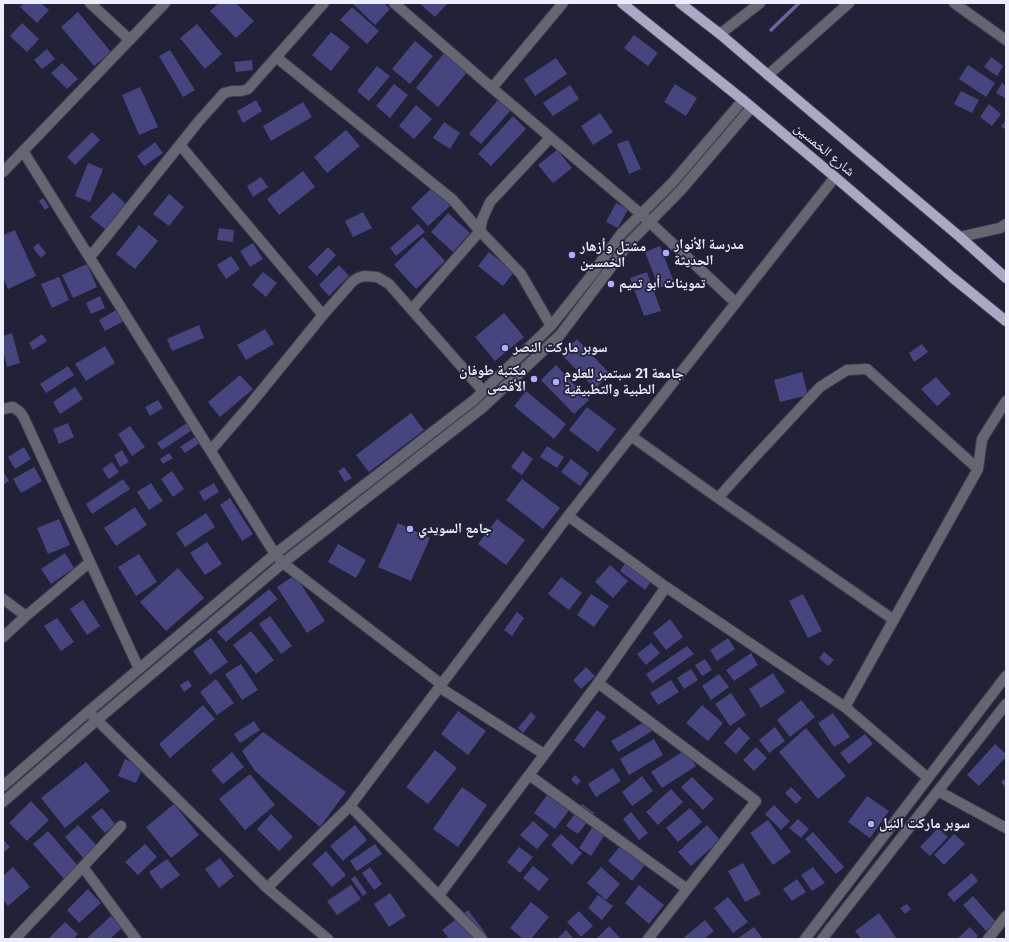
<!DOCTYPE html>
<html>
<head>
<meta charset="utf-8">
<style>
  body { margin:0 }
  #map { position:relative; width:1009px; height:942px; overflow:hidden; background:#212138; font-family:"DM Sans",sans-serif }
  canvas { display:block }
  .frame { position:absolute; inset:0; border:4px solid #ecedfd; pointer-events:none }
</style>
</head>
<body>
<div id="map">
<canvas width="1009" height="942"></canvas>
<div class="frame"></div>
</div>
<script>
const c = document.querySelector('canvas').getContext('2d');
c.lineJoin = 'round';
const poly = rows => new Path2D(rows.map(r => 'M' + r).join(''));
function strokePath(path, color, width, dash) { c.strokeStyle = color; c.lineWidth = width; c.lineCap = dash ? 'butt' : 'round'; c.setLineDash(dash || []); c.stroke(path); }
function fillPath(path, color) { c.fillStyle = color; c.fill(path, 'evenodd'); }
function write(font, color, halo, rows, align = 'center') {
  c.font = font + ' "DM Sans","Noto Naskh Arabic",sans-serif'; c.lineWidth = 3.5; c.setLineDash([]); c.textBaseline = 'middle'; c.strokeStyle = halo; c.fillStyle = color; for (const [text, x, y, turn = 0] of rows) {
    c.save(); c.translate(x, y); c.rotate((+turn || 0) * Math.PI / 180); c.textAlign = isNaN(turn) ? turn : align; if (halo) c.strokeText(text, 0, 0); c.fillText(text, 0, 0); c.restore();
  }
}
strokePath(poly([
  [771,30,799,3]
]), '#6666a4', 3.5);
fillPath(poly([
  [24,3,41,3,49,10,37,23,20,7],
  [219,3,236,3,254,21,236,38,210,11],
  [352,3,384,3,390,9,375,25],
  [419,3,448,3,435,17],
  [352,7,379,31,367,44,340,20],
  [78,12,111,52,94,66,61,27],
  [22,23,39,39,27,52,10,36],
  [197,24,222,54,205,69,180,38],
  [331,32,350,47,331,71,312,55],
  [634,35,658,53,648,66,624,48],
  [415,41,433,56,410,84,392,69],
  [47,49,55,59,42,69,34,60],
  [170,50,195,90,183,97,159,56],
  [445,52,468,71,438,107,416,88],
  [991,57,1003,66,997,76,984,67],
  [556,58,567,74,535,96,524,79],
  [252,60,253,70,236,72,234,62],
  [62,63,78,79,67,89,51,73],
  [968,65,995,83,986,97,959,79],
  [377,66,390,76,369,101,357,91],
  [1002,83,1006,86,1005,98,996,93],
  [394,84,408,95,390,118,376,106],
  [675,84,697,98,686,116,664,102],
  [570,85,579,99,553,116,543,103],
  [140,87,158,127,139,135,122,95],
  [961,91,979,100,972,113,954,104],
  [256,100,262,111,243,123,237,111],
  [498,100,510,111,481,144,469,134],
  [303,102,312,117,271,141,263,126],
  [989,104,1001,114,992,126,980,117],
  [416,105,432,119,414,139,399,126],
  [600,113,613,132,593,145,581,126],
  [513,116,526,129,491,166,478,154],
  [1006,120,1006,130,1001,126],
  [444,122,460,133,450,149,433,138],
  [346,130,360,146,327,173,314,157],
  [92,132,100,140,75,165,67,157],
  [628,140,641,169,629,174,617,144],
  [155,142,163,153,144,166,137,156],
  [557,150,572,168,553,183,538,165],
  [88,163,103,169,90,202,75,196],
  [303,171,315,187,279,215,267,199],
  [261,177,268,187,253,197,247,186],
  [433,187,450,206,428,226,411,208],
  [113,192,128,206,106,230,90,217],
  [169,194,184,207,169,226,153,214],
  [43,198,49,207,45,210,39,201],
  [616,203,628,209,618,228,606,222],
  [363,212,372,228,353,237,345,221],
  [448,213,470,233,453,252,431,232],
  [418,224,425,232,396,256,390,248],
  [139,225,158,241,135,269,116,254],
  [219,228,234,230,233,242,217,240],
  [15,230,36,276,8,289,3,278,3,235],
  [423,237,445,261,416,289,394,265],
  [38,243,46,253,41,258,33,248],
  [253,243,263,259,250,267,240,251],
  [660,246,674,282,659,288,645,252],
  [328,247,336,255,317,276,308,267],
  [489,252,514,272,503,286,478,266],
  [231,256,240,269,226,279,217,265],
  [87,264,97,287,73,298,62,275],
  [339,265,349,276,329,296,319,285],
  [263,272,277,283,266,297,252,285],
  [647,272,661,311,644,316,630,278],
  [59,277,69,300,52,308,41,284],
  [100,296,105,308,91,314,86,303],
  [118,309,124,321,105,331,99,320],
  [504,313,524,337,495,361,475,337],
  [199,325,204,338,172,351,167,339],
  [265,329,274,344,246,360,237,345],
  [12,333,20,363,7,367,3,350,3,336],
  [42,334,47,341,33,350,29,343],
  [577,339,610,374,595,389,561,354],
  [922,344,928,352,914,362,909,353],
  [105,346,115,363,86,381,75,364],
  [556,365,589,400,574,414,541,380],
  [68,366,74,375,46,393,40,384],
  [802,372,808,395,780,402,774,380],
  [240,375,253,389,220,417,208,402],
  [936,377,951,394,937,406,921,389],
  [75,387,83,399,60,414,53,402],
  [526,391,566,424,554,439,514,406],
  [158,400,163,408,150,416,145,407],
  [587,407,616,429,598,452,569,430],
  [411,413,424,430,369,472,356,455],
  [68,423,74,437,59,444,53,429],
  [187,423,192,430,162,450,157,443],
  [130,426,145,447,132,456,118,434],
  [195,437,200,443,185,453,180,447],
  [547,446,564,457,557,468,540,457],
  [24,447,31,459,15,469,8,457],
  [122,450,129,462,120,467,114,455],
  [523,451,533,459,522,475,511,467],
  [169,453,173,458,163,464,160,459],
  [571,459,589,473,580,486,561,472],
  [112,462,119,472,109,479,102,469],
  [34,467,42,481,21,493,13,479],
  [344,467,352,478,345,482,338,471],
  [3,471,9,481,3,485],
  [172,471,184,489,173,497,161,479],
  [123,479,130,489,92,514,86,504],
  [522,479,560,508,543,529,506,500],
  [151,483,163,501,149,510,137,492],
  [214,483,219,492,204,501,199,492],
  [230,498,253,534,242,541,220,505],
  [135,507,147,525,116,546,104,528],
  [206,513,215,527,185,547,176,533],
  [59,519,70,545,48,554,37,528],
  [497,519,525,540,506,565,478,544],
  [398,523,430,538,411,581,378,567],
  [207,542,222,564,205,575,190,553],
  [338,544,366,560,356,578,328,562],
  [65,553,74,568,51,584,41,569],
  [139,554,157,582,136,596,118,567],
  [626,562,651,581,645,590,620,571],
  [610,565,628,581,613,598,595,582],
  [178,568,204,598,166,631,140,602],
  [295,575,325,621,307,633,277,587],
  [561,577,582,593,569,610,548,594],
  [269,589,278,599,226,642,217,632],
  [591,594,609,606,594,627,577,615],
  [803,594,822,631,808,638,789,601],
  [83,600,100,626,87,635,70,609],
  [517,612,524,618,512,636,504,630],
  [270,616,292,646,281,654,259,624],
  [57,618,74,642,61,651,44,626],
  [670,619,683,637,666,650,653,633],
  [251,631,274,660,256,674,233,645],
  [211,638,228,662,210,675,193,651],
  [728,638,735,649,717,661,710,650],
  [651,643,660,653,646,665,637,654],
  [687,646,694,654,652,683,646,674],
  [824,652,834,660,828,666,819,658],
  [751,653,758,665,734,681,726,670],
  [705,659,712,670,702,676,695,665],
  [241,664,258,690,242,700,225,674],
  [586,667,595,676,581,689,573,680],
  [691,669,698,680,684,689,677,678],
  [773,673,785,692,761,708,749,689],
  [719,674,729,687,711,700,702,686],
  [216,679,234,703,217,715,200,692],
  [188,680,192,686,184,692,180,685],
  [671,680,679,692,658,705,650,693],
  [731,693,746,715,730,726,715,704],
  [801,700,815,717,790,737,777,720],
  [203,705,215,719,170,758,159,744],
  [702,705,723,723,708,741,686,723],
  [597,710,606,717,584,748,574,740],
  [458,711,486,731,468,755,441,734],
  [531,712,536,717,523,733,518,728],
  [833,713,850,737,834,747,818,723],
  [254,721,260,730,240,743,234,734],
  [646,721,652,731,618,752,611,741],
  [739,727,750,738,736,754,724,743],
  [775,727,785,741,769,753,759,740],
  [806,728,846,776,818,799,779,752],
  [263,732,346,792,320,827,255,771,242,751],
  [865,734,873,744,849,764,840,753],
  [654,739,663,755,629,775,620,759],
  [995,744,1006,754,1006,757,979,786,967,775],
  [756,747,767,758,754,771,743,760],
  [435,750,457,768,428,804,406,787],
  [685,750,696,766,662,788,651,772],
  [232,752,244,767,223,784,211,770],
  [125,759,143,767,136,783,118,776],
  [86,762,110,791,65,828,41,798],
  [613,768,621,781,596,797,588,784],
  [250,774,275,805,245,830,219,799],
  [575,775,581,781,577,785,571,780],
  [642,776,653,791,632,806,622,792],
  [692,777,714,799,703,810,681,787],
  [1006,778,1006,788,1001,782],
  [462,787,487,805,458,847,433,829],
  [791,787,802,798,796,804,785,793],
  [671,789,683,802,658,825,646,812],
  [550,791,572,806,555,829,534,813],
  [867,796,889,811,870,838,848,822],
  [31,801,49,820,27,841,9,823],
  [174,804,199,835,171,858,146,827],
  [582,804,594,813,578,834,566,826],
  [774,805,790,821,781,830,765,814],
  [102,808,115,824,105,833,91,817],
  [690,808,702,822,678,842,666,828],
  [631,812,648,833,639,840,623,819],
  [271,814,293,837,279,851,257,829],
  [798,819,809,829,801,838,789,828],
  [768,820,791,852,773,865,750,833],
  [533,821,549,835,537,849,520,835],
  [595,823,607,831,591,856,579,848],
  [78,825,99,848,85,860,65,837],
  [355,825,367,840,343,861,330,846],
  [707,825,720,840,691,866,678,852],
  [938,828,948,837,930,856,920,847],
  [48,831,78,866,64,879,33,844],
  [813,832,844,867,836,874,805,839],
  [561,834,582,853,572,865,551,845],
  [954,834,965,844,944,865,934,855],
  [3,839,10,847,3,853],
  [625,840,649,860,632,881,608,861],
  [145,844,157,857,138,875,125,862],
  [375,844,382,854,357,871,350,861],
  [519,847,533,857,520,873,507,862],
  [326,851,346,875,332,887,312,864],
  [220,858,234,876,219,888,205,869],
  [167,859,180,875,161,889,149,872],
  [743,863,761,894,745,902,728,871],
  [533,866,549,879,539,891,523,878],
  [13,867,30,887,8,906,3,900,3,876],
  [370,867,382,884,374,890,362,873],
  [601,867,620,884,606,900,587,883],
  [813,867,825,883,812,891,801,875],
  [972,873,978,881,954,902,947,894],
  [355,876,367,893,363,896,351,879],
  [797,879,806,892,792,901,783,889],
  [351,885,361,899,337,915,327,901],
  [639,885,664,905,649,924,625,903],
  [88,889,101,903,79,923,67,910],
  [390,893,406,916,389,927,374,904],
  [598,895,613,906,602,920,588,908],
  [973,896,996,922,986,931,963,905],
  [728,897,748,922,733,933,714,908],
  [531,902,549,917,531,939,523,939,510,928],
  [907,904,911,909,905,914,900,908],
  [468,910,486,934,479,939,449,939,442,930],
  [579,911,593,926,581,937,567,922],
  [879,913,897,939,861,939,855,931],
  [111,916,122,928,110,939,86,939],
  [705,920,714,931,704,939,682,939],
  [65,922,78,934,74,939,48,939],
  [609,926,621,939,596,939],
  [754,927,763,939,737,939],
  [970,927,978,936,975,939,957,939],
  [566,930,574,939,557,939]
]), '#474580');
const minor = poly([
  [90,3,130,40],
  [394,3,492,88,563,3],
  [954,3,1006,40],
  [720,34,760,3],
  [276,57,453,200,480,231,521,274,551,326],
  [768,75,849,3],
  [492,88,641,214,736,303],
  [180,145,323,315],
  [23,151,275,554,283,563,441,684],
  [3,172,165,3],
  [960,237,1000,228,1006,224],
  [90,257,199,121,224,93,232,91,241,91,248,89,324,3],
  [412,309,480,231,482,220,490,202,550,138],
  [3,409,13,407,20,412,24,418,139,669],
  [631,436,718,498,752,460,820,387,847,370,867,369,978,469],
  [211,450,249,406,323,315,353,281,358,278,364,276,377,277,389,284,483,391],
  [718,498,894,620],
  [568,516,666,587,845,707,928,778],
  [3,599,26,616,3,637],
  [26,616,90,562],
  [598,683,756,801,648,939],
  [439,687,544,754],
  [845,707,978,469,982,439,1006,401],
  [93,716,267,888,328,939],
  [529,775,687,889],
  [3,786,89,711,275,554,474,400,551,326,590,277,621,234,673,182,743,100],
  [938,791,1006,828],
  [3,802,97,720,283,563,482,408,560,335,630,242,681,190,751,108],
  [350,806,482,939],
  [83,867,136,939],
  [267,888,350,806,568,516,835,177],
  [439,895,598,683,666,587],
  [15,939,121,826],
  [805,939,1006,676],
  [822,939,1006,704],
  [988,939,1006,916]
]);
const major = poly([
  [622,3,743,100,835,177,953,278,1006,321],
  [680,3,720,34,768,75,960,237,1006,278]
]);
strokePath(minor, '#3d3e54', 12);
strokePath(major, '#3d3e54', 12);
strokePath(minor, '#666673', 10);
strokePath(major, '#a8a9c3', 10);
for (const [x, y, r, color] of [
  [666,253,4,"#adaffb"],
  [572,255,4,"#adaffb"],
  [611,284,4,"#adaffb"],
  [505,348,4,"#adaffb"],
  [534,379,4,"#adaffb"],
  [556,382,4,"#adaffb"],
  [410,529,4,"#adaffb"],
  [871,824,4,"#adaffb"]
]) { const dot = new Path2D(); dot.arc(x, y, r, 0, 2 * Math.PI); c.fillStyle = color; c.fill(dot); strokePath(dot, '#212138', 1.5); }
write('14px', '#ecedfd', '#212138', [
  ["شارع الخمسين",824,150,40]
]);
write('bold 14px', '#ecedfd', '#212138', [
  ["مدرسة الأنوار",674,245],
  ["الحديثة",674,261],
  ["مشتل وأزهار",580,247],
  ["الخمسين",580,263],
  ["تموينات أبو تميم",619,284],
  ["سوبر ماركت النصر",513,348],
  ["مكتبة طوفان",526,371,"right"],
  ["الأقصى",526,387,"right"],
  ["جامعة 21 سبتمبر للعلوم",564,374],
  ["الطبية والتطبيقية",564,390],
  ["جامع السويدي",418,529],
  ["سوبر ماركت النيل",879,824]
], 'left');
</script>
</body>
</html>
